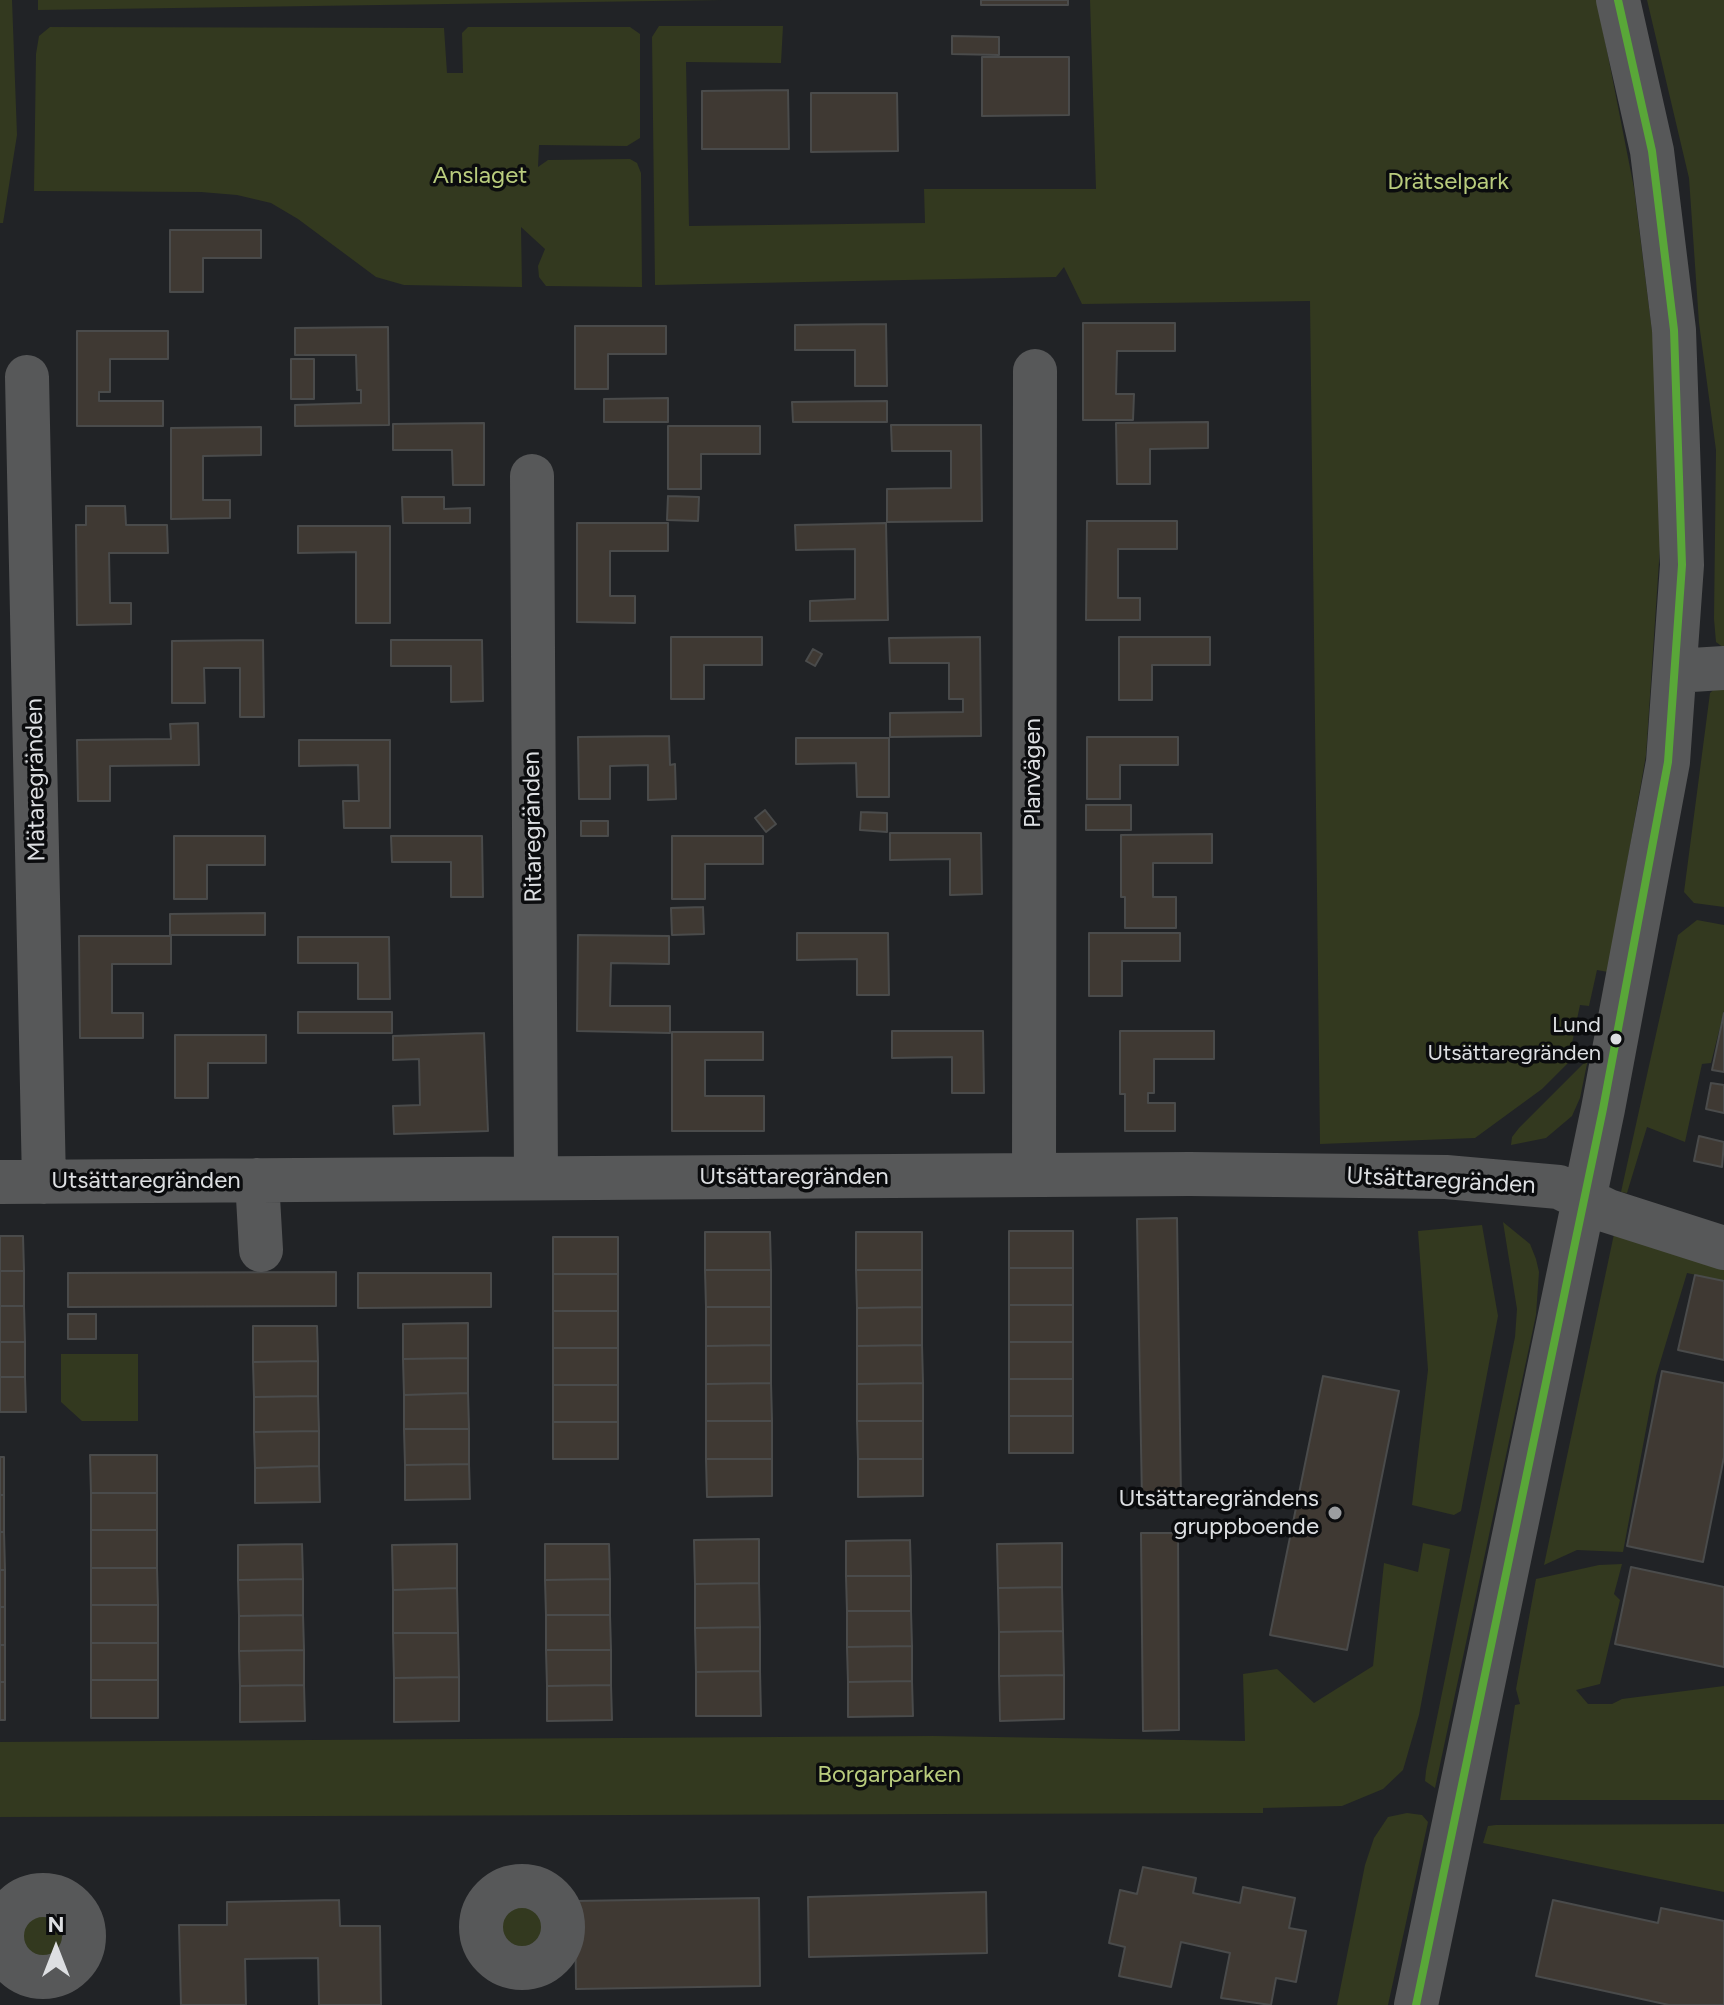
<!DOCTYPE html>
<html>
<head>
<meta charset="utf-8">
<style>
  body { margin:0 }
  #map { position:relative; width:1724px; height:2005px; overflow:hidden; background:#212326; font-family:Figtree,sans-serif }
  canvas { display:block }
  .north { position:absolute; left:16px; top:1909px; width:80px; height:80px; -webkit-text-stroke:6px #0b0c0e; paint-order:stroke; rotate:0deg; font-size:22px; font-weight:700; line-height:32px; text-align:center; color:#dddfe2 }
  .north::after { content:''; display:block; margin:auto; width:28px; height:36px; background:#dddfe2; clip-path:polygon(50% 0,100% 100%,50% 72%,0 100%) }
</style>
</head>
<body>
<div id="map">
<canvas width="1724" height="2005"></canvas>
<div class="north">N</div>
</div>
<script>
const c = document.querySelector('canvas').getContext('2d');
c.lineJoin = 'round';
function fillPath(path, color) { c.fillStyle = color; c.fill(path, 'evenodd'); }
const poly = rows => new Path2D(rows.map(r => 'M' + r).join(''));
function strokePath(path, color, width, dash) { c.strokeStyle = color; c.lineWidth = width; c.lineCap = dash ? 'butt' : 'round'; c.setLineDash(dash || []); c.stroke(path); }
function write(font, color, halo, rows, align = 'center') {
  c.font = font + ' Figtree,sans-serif'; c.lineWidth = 7; c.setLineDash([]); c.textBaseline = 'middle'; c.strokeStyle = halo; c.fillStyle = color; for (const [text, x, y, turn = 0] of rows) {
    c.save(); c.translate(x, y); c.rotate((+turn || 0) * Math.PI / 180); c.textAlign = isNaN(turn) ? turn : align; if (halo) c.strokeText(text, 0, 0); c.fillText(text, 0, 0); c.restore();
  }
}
fillPath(poly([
  [0,0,12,0,17,135,3,223,0,223],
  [38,0,723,0,38,10],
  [1090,0,1597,0,1634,188,1655,355,1661,532,1646,755,1608,972,1597,970,1589,1006,1580,1005,1571,1048,1573,1058,1542,1089,1475,1138,1320,1144,1310,301,1082,304,1064,267,1056,277,655,285,652,37,659,26,783,26,781,63,686,62,689,226,925,223,924,189,1096,189],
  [1647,0,1724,0,1724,648,1716,642,1714,619,1716,450,1699,323,1689,178],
  [50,27,444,28,447,73,463,73,462,33,468,27,630,27,640,34,640,138,627,146,539,145,538,167,548,160,630,159,637,163,641,173,642,287,546,286,539,277,538,266,545,249,521,227,522,287,404,285,376,277,298,219,271,203,237,195,201,192,34,191,36,54,39,36],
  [1724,680,1724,907,1694,903,1684,892,1710,693],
  [1697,920,1724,925,1724,1011,1711,1063,1702,1064,1685,1142,1647,1127,1627,1193,1621,1192,1678,935],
  [1588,1059,1580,1098,1572,1116,1546,1138,1511,1145,1512,1137,1519,1128],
  [1503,1222,1530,1244,1536,1259,1539,1272,1536,1315,1435,1788,1425,1781,1426,1771,1515,1337,1517,1309],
  [1482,1225,1498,1316,1461,1511,1454,1515,1412,1505,1428,1370,1418,1231],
  [1614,1234,1724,1267,1724,1281,1687,1273,1656,1376,1623,1552,1577,1550,1544,1565],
  [61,1354,138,1354,138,1421,82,1421,61,1402],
  [1423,1543,1450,1549,1419,1715,1403,1770,1383,1789,1342,1806,1263,1808,1263,1813,0,1817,0,1742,933,1736,1245,1741,1243,1674,1277,1669,1314,1703,1373,1666,1384,1563,1418,1572],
  [1622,1564,1614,1594,1620,1600,1600,1684,1576,1690,1588,1704,1612,1704,1622,1699,1724,1686,1724,1800,1500,1800,1515,1705,1520,1704,1516,1689,1536,1579,1599,1565],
  [1407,1813,1422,1815,1428,1822,1388,2005,1337,2005,1365,1865,1374,1838,1388,1817],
  [1724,1824,1724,1892,1483,1843,1488,1826,1496,1825],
  '495 1925a28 28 0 1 1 56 0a28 28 0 1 1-56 0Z',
  '16 1935a28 28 0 1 1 56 0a28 28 0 1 1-56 0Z'
]), '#33391f');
const building = poly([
  [981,0,1068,0,1068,5,981,5,981,0],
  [952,36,999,37,999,55,952,54,952,36],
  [982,57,1069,57,1069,115,982,116,982,57],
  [788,90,789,149,702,149,702,91,788,90],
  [811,93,897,93,898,151,811,152,811,93],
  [170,230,261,230,261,258,203,258,203,292,170,292,170,230],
  [1083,323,1175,323,1175,351,1117,351,1116,394,1134,394,1133,420,1083,420,1083,323],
  [886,324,887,386,855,386,855,350,795,350,795,325,886,324],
  [575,326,666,326,666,354,608,354,608,389,575,389,575,326],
  [388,327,389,425,295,426,295,405,361,403,361,390,357,390,356,355,295,355,295,328,388,327],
  [77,331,168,331,168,359,110,359,110,392,99,392,99,401,163,401,163,426,77,426,77,331],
  [291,359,314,359,314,399,291,399,291,359],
  [668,398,668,422,604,422,604,399,668,398],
  [887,401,887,422,793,422,792,402,887,401],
  [1208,422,1208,448,1150,449,1150,484,1117,484,1116,423,1208,422],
  [484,423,484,485,453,485,452,450,393,450,393,424,484,423],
  [891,425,981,425,982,521,887,522,887,489,951,488,951,451,892,451,891,425],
  [668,426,760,426,760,454,701,454,701,489,668,489,668,426],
  [261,427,261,455,203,456,203,500,230,500,230,518,171,519,171,428,261,427],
  [668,496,699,497,698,521,667,520,668,496],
  [402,497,444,497,444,509,470,508,470,523,403,523,402,497],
  [86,506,125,506,126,525,167,525,168,553,109,553,110,603,131,603,131,624,77,625,76,525,86,525,86,506],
  [1087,521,1177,521,1177,549,1118,549,1118,598,1140,598,1140,620,1086,620,1087,521],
  [577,523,668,523,668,551,610,551,610,596,635,596,635,623,577,622,577,523],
  [886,523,888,620,810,621,810,601,855,599,855,549,796,550,795,525,886,523],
  [298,526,390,526,390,623,356,623,356,552,298,553,298,526],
  [671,637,762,637,762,665,704,665,704,699,671,699,671,637],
  [980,637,981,736,890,737,890,713,963,712,963,699,949,699,949,663,890,663,889,638,980,637],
  [1119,637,1210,637,1210,665,1152,665,1152,700,1119,700,1119,637],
  [263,640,264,717,240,717,240,668,204,668,205,703,172,703,172,641,263,640],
  [391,640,482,640,483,701,451,702,451,666,391,666,391,640],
  [813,649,822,654,815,666,806,661,813,649],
  [198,723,199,765,110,766,110,801,78,801,77,740,171,739,170,724,198,723],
  [669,736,670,765,675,764,676,799,648,800,648,765,610,766,610,799,579,799,578,737,669,736],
  [1087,737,1178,737,1178,765,1120,765,1120,799,1087,799,1087,737],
  [796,738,889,738,889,797,857,797,856,763,796,764,796,738],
  [299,740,390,740,390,828,344,828,343,801,359,801,358,765,299,766,299,740],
  [1086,805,1131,805,1131,830,1086,830,1086,805],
  [765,810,776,824,766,832,755,818,765,810],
  [861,812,887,813,887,832,860,830,861,812],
  [581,821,608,821,608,836,581,836,581,821],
  [890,833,981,833,982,894,950,895,950,859,890,860,890,833],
  [1212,834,1212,863,1153,863,1153,897,1176,897,1176,928,1125,928,1125,897,1121,897,1121,835,1212,834],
  [174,836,265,836,265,865,207,865,207,899,174,899,174,836],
  [391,836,482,836,483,897,451,897,451,862,392,862,391,836],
  [672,836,763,836,763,864,705,864,705,899,672,899,672,836],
  [703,907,704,934,672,935,671,908,703,907],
  [265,913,265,935,170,935,170,914,265,913],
  [797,933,888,933,889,995,857,995,857,959,797,960,797,933],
  [1089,933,1180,933,1180,961,1122,961,1122,996,1089,996,1089,933],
  [578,935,669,936,669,964,611,963,610,1006,670,1006,670,1033,577,1031,578,935],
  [79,936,171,936,171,964,112,964,112,1013,143,1013,143,1038,80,1038,79,936],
  [298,937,389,937,390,999,358,999,358,963,298,963,298,937],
  [298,1012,392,1012,392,1033,298,1033,298,1012],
  [1724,1013,1724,1072,1712,1070,1724,1013],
  [892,1031,983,1031,984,1093,952,1093,952,1057,892,1058,892,1031],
  [1120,1031,1214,1031,1214,1059,1154,1059,1154,1093,1148,1093,1148,1103,1175,1103,1175,1131,1125,1131,1125,1094,1120,1094,1120,1031],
  [672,1032,763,1032,763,1060,705,1060,705,1096,764,1096,764,1131,672,1131,672,1032],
  [484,1033,488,1131,394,1134,393,1106,420,1105,419,1059,393,1060,393,1036,484,1033],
  [175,1035,266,1035,266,1063,208,1063,208,1098,175,1098,175,1035],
  [1711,1083,1724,1085,1724,1113,1706,1109,1711,1083],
  [1699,1136,1724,1142,1722,1167,1694,1161,1699,1136],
  [1177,1218,1181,1500,1142,1501,1137,1219,1177,1218],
  [1009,1231,1073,1231,1073,1268,1009,1268,1009,1231],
  [705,1232,770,1232,771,1270,705,1270,705,1232],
  [856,1232,922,1232,922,1270,856,1270,856,1232],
  [0,1236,23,1236,24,1271,0,1271,0,1236],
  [553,1237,618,1237,618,1274,553,1274,553,1237],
  [1009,1268,1073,1268,1073,1305,1009,1305,1009,1268],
  [705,1270,771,1270,771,1307,706,1307,705,1270],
  [856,1270,922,1270,922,1307,857,1308,856,1270],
  [0,1271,24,1271,24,1306,0,1306,0,1271],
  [336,1272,336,1306,68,1307,68,1273,336,1272],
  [358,1273,491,1273,491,1307,358,1308,358,1273],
  [553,1274,618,1274,618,1311,553,1311,553,1274],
  [1695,1275,1724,1281,1724,1360,1678,1350,1695,1275],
  [1009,1305,1073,1305,1073,1342,1009,1342,1009,1305],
  [0,1306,24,1306,25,1342,0,1342,0,1306],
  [706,1307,771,1307,771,1345,706,1346,706,1307],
  [922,1307,922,1345,857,1346,857,1308,922,1307],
  [553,1311,618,1311,618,1348,553,1348,553,1311],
  [68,1314,96,1314,96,1339,68,1339,68,1314],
  [468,1323,468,1358,403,1359,403,1324,468,1323],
  [253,1326,317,1326,318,1361,253,1362,253,1326],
  [0,1342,25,1342,25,1377,0,1377,0,1342],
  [1009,1342,1073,1342,1073,1379,1009,1379,1009,1342],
  [771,1345,771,1383,706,1384,706,1346,771,1345],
  [922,1345,923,1383,857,1384,857,1346,922,1345],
  [553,1348,618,1348,618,1385,553,1385,553,1348],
  [468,1358,468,1393,404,1395,403,1359,468,1358],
  [318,1361,318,1396,254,1397,253,1362,318,1361],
  [1662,1371,1724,1383,1724,1457,1703,1562,1627,1546,1662,1371],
  [1323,1376,1399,1391,1347,1650,1270,1635,1323,1376],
  [0,1377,25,1377,26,1412,0,1412,0,1377],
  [1009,1379,1073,1379,1073,1416,1009,1416,1009,1379],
  [771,1383,772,1421,706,1421,706,1384,771,1383],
  [923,1383,923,1421,857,1421,857,1384,923,1383],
  [553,1385,618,1385,618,1422,553,1422,553,1385],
  [468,1393,469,1429,404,1429,404,1395,468,1393],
  [318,1396,319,1431,254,1432,254,1397,318,1396],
  [1009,1416,1073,1416,1073,1453,1009,1453,1009,1416],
  [706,1421,772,1421,772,1459,706,1459,706,1421],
  [857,1421,923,1421,923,1459,858,1459,857,1421],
  [553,1422,618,1422,618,1459,553,1459,553,1422],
  [404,1429,469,1429,469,1464,405,1465,404,1429],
  [319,1431,319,1466,255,1468,254,1432,319,1431],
  [90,1455,157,1455,157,1493,91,1493,90,1455],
  [0,1457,4,1457,4,1495,0,1495,0,1457],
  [706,1459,772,1459,772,1496,707,1497,706,1459],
  [858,1459,923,1459,923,1496,858,1497,858,1459],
  [469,1464,470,1499,405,1500,405,1465,469,1464],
  [319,1466,320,1502,255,1503,255,1468,319,1466],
  [91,1493,157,1493,157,1530,91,1530,91,1493],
  [0,1495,4,1495,4,1532,0,1532,0,1495],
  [91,1530,157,1530,157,1568,91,1568,91,1530],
  [0,1532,4,1532,5,1570,0,1570,0,1532],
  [1141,1533,1178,1533,1179,1730,1143,1731,1141,1533],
  [759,1539,759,1583,695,1584,694,1540,759,1539],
  [910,1540,911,1576,846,1576,846,1541,910,1540],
  [1062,1543,1062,1587,998,1588,997,1544,1062,1543],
  [302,1544,303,1579,238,1580,238,1545,302,1544],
  [457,1544,457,1588,393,1590,392,1545,457,1544],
  [545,1544,609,1544,610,1579,545,1580,545,1544],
  [1631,1567,1724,1587,1724,1667,1615,1644,1631,1567],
  [91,1568,157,1568,158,1605,91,1605,91,1568],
  [0,1570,5,1570,5,1607,0,1607,0,1570],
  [846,1576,911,1576,911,1611,847,1611,846,1576],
  [303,1579,303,1615,239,1616,238,1580,303,1579],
  [610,1579,610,1615,546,1615,545,1580,610,1579],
  [759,1583,760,1627,695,1628,695,1584,759,1583],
  [1062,1587,1063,1631,999,1632,998,1588,1062,1587],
  [457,1588,458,1633,393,1633,393,1590,457,1588],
  [91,1605,158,1605,158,1643,91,1643,91,1605],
  [0,1607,5,1607,5,1645,0,1645,0,1607],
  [847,1611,911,1611,912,1646,847,1647,847,1611],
  [303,1615,304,1650,239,1651,239,1616,303,1615],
  [546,1615,610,1615,611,1650,546,1650,546,1615],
  [760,1627,760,1671,696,1672,695,1628,760,1627],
  [1063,1631,1064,1675,999,1676,999,1632,1063,1631],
  [393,1633,458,1633,459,1677,394,1678,393,1633],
  [91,1643,158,1643,158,1680,91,1680,91,1643],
  [0,1645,5,1645,5,1682,0,1682,0,1645],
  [912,1646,912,1681,848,1682,847,1647,912,1646],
  [304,1650,304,1685,240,1686,239,1651,304,1650],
  [546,1650,611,1650,611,1685,547,1686,546,1650],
  [760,1671,761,1716,696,1716,696,1672,760,1671],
  [1064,1675,1064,1719,1000,1721,999,1676,1064,1675],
  [459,1677,459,1721,394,1722,394,1678,459,1677],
  [91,1680,158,1680,158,1718,91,1718,91,1680],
  [912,1681,913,1716,848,1717,848,1682,912,1681],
  [0,1682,5,1682,5,1720,0,1720,0,1682],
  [304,1685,305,1721,240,1722,240,1686,304,1685],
  [611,1685,612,1720,547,1721,547,1686,611,1685],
  [1143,1867,1196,1878,1193,1893,1240,1903,1243,1887,1295,1898,1289,1928,1306,1931,1296,1982,1276,1978,1271,2005,1221,1998,1230,1953,1181,1942,1171,1987,1119,1976,1125,1947,1109,1943,1120,1890,1137,1894,1143,1867],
  [986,1892,987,1953,809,1957,808,1897,986,1892],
  [759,1898,760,1986,576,1989,575,1901,759,1898],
  [339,1900,340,1926,380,1926,381,2005,319,2005,318,1958,245,1959,246,2005,181,2005,179,1925,227,1925,227,1902,339,1900],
  [1553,1900,1658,1923,1661,1908,1724,1921,1724,2005,1669,2005,1536,1976,1553,1900]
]);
fillPath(building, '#3f3933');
strokePath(building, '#4a4b4b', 2);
strokePath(poly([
  [27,377,44,1182],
  [532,476,536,1178],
  [1676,671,1724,668],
  [1034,1175,1035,371],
  [257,1180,261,1250],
  [0,1182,1190,1174,1446,1177,1559,1187,1608,1211,1724,1248],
  '481 1927a41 41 0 1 1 82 0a41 41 0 1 1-82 0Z',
  '2 1936a41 41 0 1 1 82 0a41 41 0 1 1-82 0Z',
  [1416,2005,1603,1109,1668,762,1682,565,1674,330,1652,151,1618,0]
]), '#575859', 44);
strokePath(poly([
  [1416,2005,1603,1109,1668,762,1682,565,1674,330,1652,151,1618,0]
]), '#59a738', 8);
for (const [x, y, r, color] of [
  [1616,1039,7,"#dddfe2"],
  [1335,1513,8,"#9b9da0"]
]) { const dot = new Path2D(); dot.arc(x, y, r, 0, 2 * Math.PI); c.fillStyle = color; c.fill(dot); strokePath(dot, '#0b0c0e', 3); }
write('22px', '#dddfe2', '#0b0c0e', [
  ["Lund",1601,1026],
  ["Utsättaregränden",1601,1054]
], 'right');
write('24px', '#b9cc7d', '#0b0c0e', [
  ["Anslaget",480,176],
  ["Drätselpark",1448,182],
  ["Borgarparken",889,1775]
]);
write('24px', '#dddfe2', '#0b0c0e', [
  ["Planvägen",1033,773,-90],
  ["Mätaregränden",36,780,-91],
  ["Ritaregränden",533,827,-91],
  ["Utsättaregränden",794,1177],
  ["Utsättaregränden",146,1181],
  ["Utsättaregränden",1441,1181,3]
]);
write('24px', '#dddfe2', '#0b0c0e', [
  ["Utsättaregrändens",1319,1499],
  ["gruppboende",1319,1527]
], 'right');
</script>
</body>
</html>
